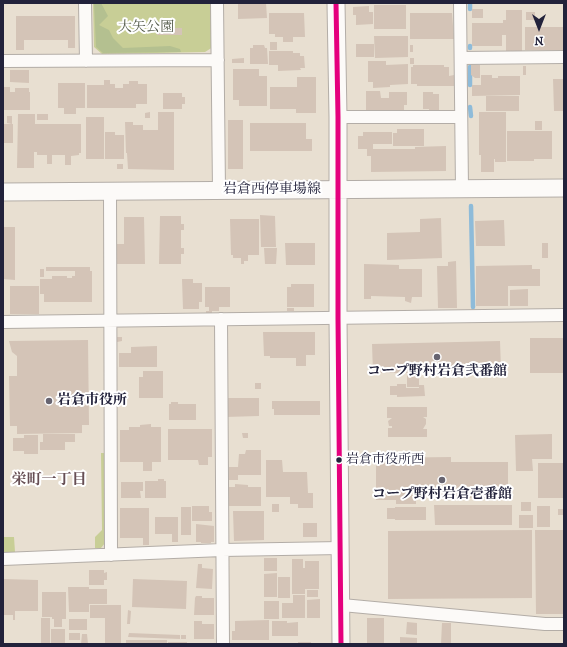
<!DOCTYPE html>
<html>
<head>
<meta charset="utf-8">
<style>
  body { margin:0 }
  #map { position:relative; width:567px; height:647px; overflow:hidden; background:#e8dfd1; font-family:"IM FELL DW Pica",serif }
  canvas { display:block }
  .frame { position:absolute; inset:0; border:4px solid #22223b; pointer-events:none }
  .north { position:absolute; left:519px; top:8px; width:40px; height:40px; -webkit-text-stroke:3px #fff; paint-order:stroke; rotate:180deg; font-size:11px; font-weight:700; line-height:16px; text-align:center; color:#22223b }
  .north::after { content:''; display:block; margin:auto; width:14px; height:18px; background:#22223b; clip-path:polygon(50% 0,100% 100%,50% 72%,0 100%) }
</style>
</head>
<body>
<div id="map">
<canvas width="567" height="647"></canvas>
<div class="frame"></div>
<div class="north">N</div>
</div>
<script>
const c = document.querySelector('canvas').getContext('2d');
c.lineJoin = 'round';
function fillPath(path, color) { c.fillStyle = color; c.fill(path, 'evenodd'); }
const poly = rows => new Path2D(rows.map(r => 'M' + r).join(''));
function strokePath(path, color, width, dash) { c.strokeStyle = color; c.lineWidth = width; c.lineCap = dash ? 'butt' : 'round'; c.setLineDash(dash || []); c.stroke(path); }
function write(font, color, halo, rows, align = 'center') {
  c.font = font + ' "IM FELL DW Pica","Noto Serif JP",serif'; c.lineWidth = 4; c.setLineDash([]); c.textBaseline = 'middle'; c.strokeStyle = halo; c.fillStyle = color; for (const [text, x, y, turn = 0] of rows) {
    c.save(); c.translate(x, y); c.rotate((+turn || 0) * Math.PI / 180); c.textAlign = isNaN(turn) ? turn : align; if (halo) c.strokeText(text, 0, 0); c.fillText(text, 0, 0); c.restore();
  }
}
fillPath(poly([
  [93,3,212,3,213,47,205,52,102,54,94,47],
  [101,453,104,453,105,543,101,548,95,548,95,537,102,530],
  [3,537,14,537,15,552,3,552]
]), '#c8ce96');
fillPath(poly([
  [94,3,101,3,108,16,99,25,109,30,113,38,123,48,170,46,180,49,181,52,103,53,96,47]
]), '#b4c090');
strokePath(poly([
  [470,3,470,9],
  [470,46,470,48],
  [470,67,470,85],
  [470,107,471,116],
  [471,206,473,307]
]), '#8ebbd9', 4.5);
fillPath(poly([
  [238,3,266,3,267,18,238,19],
  [374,5,406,5,406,29,374,29],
  [369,6,369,12,373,12,373,24,356,25,356,15,353,15,353,7],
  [472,9,483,9,483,18,472,18],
  [506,10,522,10,522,51,506,51,506,35,502,35,502,46,472,46,472,23,503,23,503,20,506,20],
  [526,12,535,12,535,20,526,20],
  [269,13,304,13,305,37,293,37,293,42,283,42,283,37,275,37,275,34,269,34],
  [410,13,452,13,454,39,410,39],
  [16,16,75,16,75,48,68,48,68,40,24,40,24,50,16,50],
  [525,27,564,27,564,50,525,50],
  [157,28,182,28,182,35,157,35],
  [374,36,408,36,408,57,375,58],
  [270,42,277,42,277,50,270,50],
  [356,44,374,44,374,57,356,57],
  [253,45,264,45,265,48,267,48,268,64,250,64,250,48,253,48],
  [410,45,413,45,413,52,410,52],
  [269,51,293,51,293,53,300,53,300,56,304,56,305,68,300,68,301,70,278,71,278,65,269,65],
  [244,58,244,63,232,63,232,59],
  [410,58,414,58,414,64,410,64],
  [368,61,386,61,386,65,408,64,408,84,390,85,390,87,373,88,373,82,368,82],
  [413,65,444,65,444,67,449,67,449,76,454,75,454,86,417,86,417,84,411,84,411,67,413,67],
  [471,65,480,65,480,78,475,78,471,75],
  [523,66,526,66,526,75,523,75],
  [233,69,259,69,259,76,267,76,267,106,239,106,239,100,233,100],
  [10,70,29,70,29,83,10,82],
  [481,75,492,75,492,78,498,78,498,76,520,76,520,95,472,96,472,85,481,85],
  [297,77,316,77,316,113,296,113,296,109,270,109,270,87,297,87],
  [553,79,564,79,564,111,554,111],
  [104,80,110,80,110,84,115,84,115,88,123,88,123,84,129,84,129,81,138,81,138,84,147,84,147,104,136,104,136,108,87,108,87,85,104,85],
  [58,83,85,83,85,108,76,108,76,114,64,114,64,108,58,108],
  [3,87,10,87,10,92,15,92,15,88,29,88,29,92,30,92,30,110,3,110],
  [366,91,380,91,381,98,389,98,389,92,407,92,407,105,404,105,404,110,401,110,402,113,390,113,390,110,389,110,389,113,366,112],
  [423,92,433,92,433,94,439,94,439,111,429,113,429,109,423,109],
  [163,93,182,93,182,97,185,97,185,104,182,104,182,109,163,109],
  [486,96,519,96,519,111,486,111],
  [150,112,150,118,145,118,145,113],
  [158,112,174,112,174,170,128,169,127,153,126,153,125,122,133,122,133,125,143,125,143,130,158,130],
  [479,112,506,112,506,162,495,162,495,159,484,159,494,159,494,172,481,172,481,155,479,155],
  [18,114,35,114,35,135,35,124,81,124,81,153,79,153,79,155,71,156,71,165,65,165,65,155,52,155,52,164,47,164,47,155,37,155,37,152,34,152,34,168,17,168],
  [37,114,48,114,48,120,37,120],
  [7,116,12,116,12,124,7,123],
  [86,117,104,117,104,159,86,159],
  [228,120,243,120,243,169,228,169],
  [535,121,542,121,542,130,535,130],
  [250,123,306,123,306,139,312,139,312,151,250,151],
  [3,124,13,124,13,143,3,143],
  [397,129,424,129,424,146,393,146,393,133,397,133],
  [507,131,534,131,534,161,507,161],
  [534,131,552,131,552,159,534,159],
  [105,132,115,132,115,135,124,135,124,159,105,159],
  [363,132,392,132,392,144,373,144,373,149,415,149,415,147,446,146,446,171,371,172,371,156,367,156,367,149,358,149,358,136,363,136],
  [117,164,123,164,123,169,117,169],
  [260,215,275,216,276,247,261,247],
  [160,216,181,216,181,224,184,224,184,230,181,230,181,248,184,248,184,254,181,254,181,264,159,264],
  [124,217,144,217,145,264,117,264,117,244,124,244],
  [441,218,442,258,387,260,387,233,420,232,420,219],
  [230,219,259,219,259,255,248,255,248,261,244,261,244,264,241,264,241,258,233,258,233,255,231,255],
  [504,220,505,246,476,246,475,221],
  [4,227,15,227,15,280,3,279],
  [285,243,315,243,315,265,286,265],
  [542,243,548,243,548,258,542,258],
  [264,248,277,248,276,264,265,264],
  [456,261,457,308,438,308,437,266,448,266,448,262],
  [364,264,399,265,399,269,422,269,422,297,412,297,411,303,405,301,405,297,371,296,371,299,364,299],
  [532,265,532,269,540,269,540,286,508,286,508,306,476,306,476,266],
  [46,267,90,267,90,271,46,271],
  [40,269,44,269,44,277,40,277],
  [75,271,92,271,92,302,44,302,44,294,40,294,40,279,52,279,52,276,67,276,67,278,72,278,72,276,75,276],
  [182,279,193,279,193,283,202,283,202,302,199,302,199,309,183,309],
  [291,284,314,284,314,307,287,307,287,287,291,287],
  [10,286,39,286,39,314,10,314],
  [205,287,230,287,230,307,219,307,219,311,212,311,212,315,206,315,206,311,209,311,209,307,205,307],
  [528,289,528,306,510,306,510,290],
  [287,308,294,308,294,311,287,311],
  [263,332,315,332,315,355,306,355,306,366,296,366,296,358,270,358,270,356,264,356],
  [116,337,122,337,122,341,117,342],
  [530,338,564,338,564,373,530,373],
  [88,340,89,425,82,425,82,433,17,434,17,426,10,426,9,376,17,376,17,356,12,352,9,341],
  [500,341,501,370,419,372,419,387,407,387,407,373,373,373,372,344],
  [157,346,157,367,119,367,119,353,131,353,131,347],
  [143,371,163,371,163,398,139,398,139,377,143,377],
  [255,383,261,383,261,389,255,389],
  [397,384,406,384,406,388,419,388,419,390,419,385,424,385,425,396,397,397,397,395,390,395,390,386,397,386],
  [225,398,259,398,259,416,225,417],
  [272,401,320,401,320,415,274,415,274,409,272,409],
  [171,402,178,402,178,404,196,404,196,420,169,420,169,404,171,404],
  [387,407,427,407,427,417,423,417,426,419,426,424,423,429,427,429,427,437,388,437,388,428,392,428,392,426,389,426,388,421,392,418,387,418],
  [151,424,151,427,161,427,161,462,152,462,152,471,143,471,143,462,120,462,120,430,129,430,129,427,140,427,140,425],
  [168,429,212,429,212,457,208,457,208,465,199,465,198,460,168,460],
  [242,433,248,433,248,438,243,438],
  [43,434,75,434,75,442,65,442,65,450,40,450,40,442,43,442],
  [552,434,552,459,532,459,533,471,516,471,515,435],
  [24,435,38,435,38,454,24,454,24,451,13,451,13,438,24,438],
  [246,450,261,450,261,475,238,475,238,480,229,480,229,467,238,467,239,454,245,454],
  [451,457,451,462,508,462,508,498,416,498,416,504,396,504,396,500,376,500,376,458],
  [266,460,282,460,283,472,307,472,308,493,313,493,313,508,298,508,298,504,290,504,290,497,266,497],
  [538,463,564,463,564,498,538,498],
  [158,479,164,479,164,481,166,481,166,498,145,498,145,481,158,481],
  [121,482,143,482,143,491,140,491,141,498,121,498],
  [235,484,248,485,248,487,261,487,261,506,229,506,229,487,235,487],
  [521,502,531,502,531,511,521,511],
  [272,504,279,504,279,512,272,512],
  [434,505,512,505,512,525,435,525],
  [192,506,209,506,209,512,212,512,212,521,192,521],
  [537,506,550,506,550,527,537,527],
  [181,507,191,507,191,535,181,535],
  [395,507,426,507,426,520,395,520,395,519,387,519,387,508,395,508],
  [120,508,149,508,149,545,143,545,143,538,120,538],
  [558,509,564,509,564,515,558,515],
  [233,511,264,511,264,540,234,541],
  [519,515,533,515,533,528,519,528],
  [155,517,178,517,178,542,172,542,172,534,155,534],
  [303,523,317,523,317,537,303,537],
  [196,524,214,526,214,542,211,542,211,543,201,543,201,542,196,542],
  [532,530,532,598,388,599,388,531],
  [535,530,564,530,564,614,536,614],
  [264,558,277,558,277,571,264,571],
  [292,559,303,559,303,568,305,568,305,594,292,594],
  [305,561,319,561,319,589,305,589],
  [198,564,202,564,202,568,213,569,212,589,196,588],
  [89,570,104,570,104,573,107,572,107,580,104,580,104,585,89,585],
  [277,573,277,597,264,597,264,574],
  [278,577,290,577,290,598,278,598],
  [3,579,38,580,38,611,15,611,15,620,13,620,13,615,4,615],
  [133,579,187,581,186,609,132,607],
  [68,587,89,587,89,612,69,612],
  [89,589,107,589,107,604,89,604],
  [307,590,318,590,318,597,307,597],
  [42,592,66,592,66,619,62,619,62,627,54,627,54,619,52,619,52,617,42,617],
  [293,595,305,595,305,618,282,618,282,603,293,603],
  [196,596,202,596,202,598,214,598,214,615,194,615,195,598],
  [320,599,320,618,307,618,307,600],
  [264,601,279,601,279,619,264,619],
  [90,605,121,605,121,644,105,644,105,618,90,618],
  [128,610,131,611,130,624,127,624],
  [41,618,50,618,50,644,41,644],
  [367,618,384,618,384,644,367,644],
  [69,619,87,619,87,630,69,630],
  [269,620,269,640,232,640,232,631,235,631,235,621],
  [194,621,202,621,202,624,214,624,214,639,194,639],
  [272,621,287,621,287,623,298,622,298,636,272,636],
  [407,622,417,623,417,635,406,634],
  [442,623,451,623,451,644,441,644],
  [51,629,65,629,65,644,51,644],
  [69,633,80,633,80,640,69,640],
  [129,633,180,635,180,639,128,637],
  [82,634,87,634,88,644,81,644],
  [181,635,186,635,186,639,181,639],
  [400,637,417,638,417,644,400,644],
  [126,640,167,640,167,644,126,644],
  [168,642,187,642,187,644,168,644],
  [298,642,311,642,311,644,298,644]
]), '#d4c4b7');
const street = poly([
  [85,3,86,61],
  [217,3,219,191],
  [460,3,462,189],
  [461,58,564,57],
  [3,61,218,60],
  [338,117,461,117],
  [110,191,111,555],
  [221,319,223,644],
  [3,322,564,315],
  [3,559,222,550,341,548],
  [342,605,545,624,564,624]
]);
const secondary = poly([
  [336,3,338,117,338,318,341,644],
  [3,192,564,188]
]);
strokePath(street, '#b3ada7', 14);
strokePath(secondary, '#b3ada7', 19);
strokePath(street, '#fcfaf8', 12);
strokePath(secondary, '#fcfaf8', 17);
strokePath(poly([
  [336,3,338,117,338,318,341,644]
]), '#e5007d', 5);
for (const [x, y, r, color] of [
  [437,357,4,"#676470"],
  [49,401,4,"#676470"],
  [339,460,3.5,"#22223b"],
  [442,480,4,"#676470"]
]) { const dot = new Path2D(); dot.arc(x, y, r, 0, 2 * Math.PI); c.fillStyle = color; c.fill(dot); strokePath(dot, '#fff', 1.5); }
write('13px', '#22223b', '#fff', [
  ["岩倉市役所西",346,460]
], 'left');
write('14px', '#535a4a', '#fff', [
  ["大矢公園",146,28]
]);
write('14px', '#22223b', '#fff', [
  ["岩倉西停車場線",272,190]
]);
write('bold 14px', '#22223b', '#fff', [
  ["コープ野村岩倉弐番館",437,372],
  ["岩倉市役所",57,401,"left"],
  ["コープ野村岩倉壱番館",442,495]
]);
write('bold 15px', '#664e54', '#fff', [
  ["栄町一丁目",49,481]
]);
</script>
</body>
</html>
